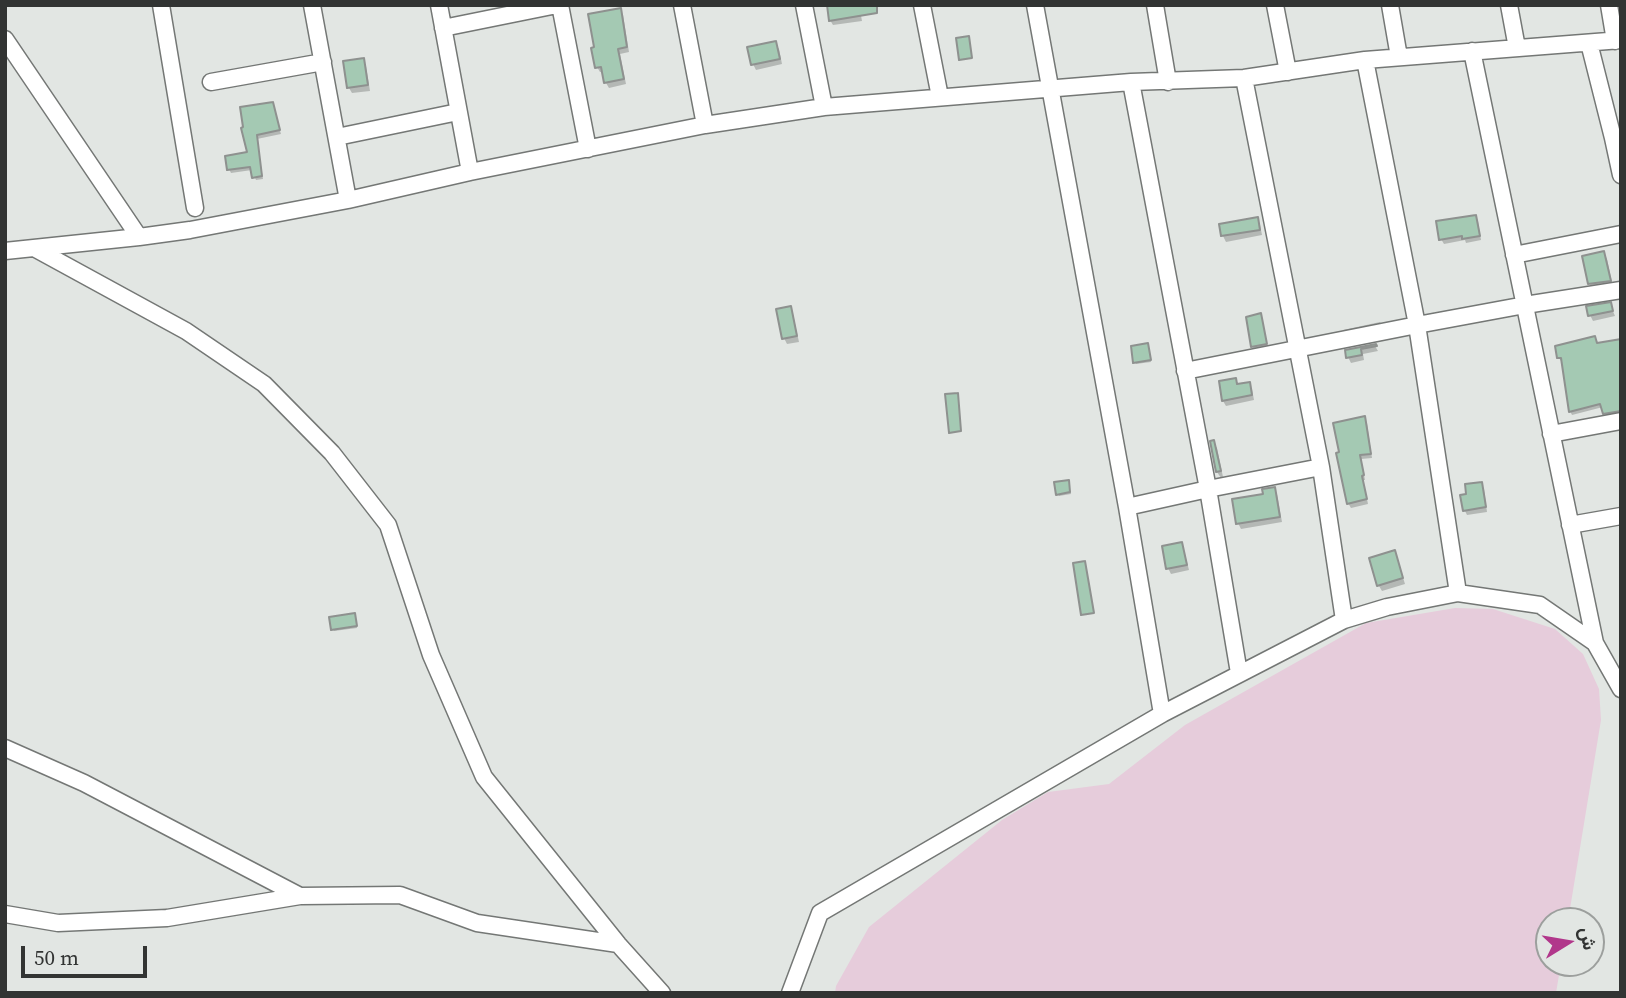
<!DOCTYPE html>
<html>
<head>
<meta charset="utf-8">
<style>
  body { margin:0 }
  #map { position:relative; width:1626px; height:998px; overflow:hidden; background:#e2e6e3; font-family:"Source Serif 4",Vazirmatn,serif }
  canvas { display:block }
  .frame { position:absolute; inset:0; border:7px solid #323433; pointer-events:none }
  .north { position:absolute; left:1535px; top:907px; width:70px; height:70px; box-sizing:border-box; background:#e2e6e3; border:2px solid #9c9f9d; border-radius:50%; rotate:79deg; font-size:19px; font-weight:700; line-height:28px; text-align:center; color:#323433 }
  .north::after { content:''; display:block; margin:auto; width:24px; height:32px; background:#b1378b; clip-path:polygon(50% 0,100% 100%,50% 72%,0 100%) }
  .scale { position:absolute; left:21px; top:946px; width:126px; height:32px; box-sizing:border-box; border:4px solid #323433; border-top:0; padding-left:9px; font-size:21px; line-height:24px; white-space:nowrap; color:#323433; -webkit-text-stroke:5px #e2e6e3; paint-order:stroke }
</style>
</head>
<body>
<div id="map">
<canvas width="1626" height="998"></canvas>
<div class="frame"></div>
<div class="north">ش</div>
<div class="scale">50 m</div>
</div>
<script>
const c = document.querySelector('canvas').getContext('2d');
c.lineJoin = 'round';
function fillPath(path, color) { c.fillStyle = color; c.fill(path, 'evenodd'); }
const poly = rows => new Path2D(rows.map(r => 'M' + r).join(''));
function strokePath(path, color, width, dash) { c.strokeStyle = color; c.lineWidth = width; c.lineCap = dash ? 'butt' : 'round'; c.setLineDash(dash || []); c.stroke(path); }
fillPath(poly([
  [1455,608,1493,609,1555,629,1583,654,1599,689,1601,720,1568,921,1549,921,1549,963,1561,963,1556,993,835,993,836,986,869,927,1002,820,1048,792,1109,784,1185,725,1366,623]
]), '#e6ccdb');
fillPath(poly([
  [859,5,862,21,833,25,830,20],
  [620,10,623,15,629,52,620,54,626,84,609,88,606,83,604,72,600,72,597,67],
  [775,43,779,49,782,64,756,70,753,64],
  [363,60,366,66,370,91,352,93,349,88],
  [272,104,281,134,257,139,263,179,256,180,252,170,231,173,229,169,249,153,243,129],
  [1476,217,1478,221,1481,240,1466,243,1465,240,1444,244,1441,239],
  [1257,219,1260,225,1262,235,1226,242,1223,236,1221,225],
  [1604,253,1607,259,1613,287,1593,290,1590,284,1584,257],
  [1610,304,1615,316,1593,321,1590,315],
  [790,308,793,314,799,342,787,344,784,338],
  [1261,317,1267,346,1254,349,1253,347],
  [1380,322,1384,327,1346,335,1343,330],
  [1147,345,1151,362,1136,364,1135,362],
  [1597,345,1621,379,1621,414,1606,416,1603,407,1572,415,1570,411,1563,361,1561,361,1559,358],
  [1375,346,1378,351,1363,354,1364,360,1351,363,1348,357,1347,351],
  [1235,380,1239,385,1249,384,1252,389,1254,400,1226,406,1223,401],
  [1364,418,1367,423,1372,458,1361,459,1365,480,1363,480,1368,504,1351,508,1348,503],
  [1213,442,1217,448,1223,477,1221,478,1217,472,1212,443],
  [1069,484,1071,494,1059,496,1058,494],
  [1481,484,1484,489,1487,512,1467,515,1465,511,1468,496],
  [1274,489,1277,494,1282,522,1241,529,1238,523,1265,496],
  [1181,544,1184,550,1189,570,1171,574,1168,568],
  [1397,558,1405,584,1382,591,1379,586,1371,559],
  [355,615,357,628,334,631,333,629]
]), '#0003');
const building = poly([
  [827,5,877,5,877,13,829,21,827,5],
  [621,8,627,47,618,49,624,79,604,83,601,67,595,68,591,48,594,47,588,14,621,8],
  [969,36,972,58,959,60,956,38,969,36],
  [776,41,780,59,751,65,747,47,776,41],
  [364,58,368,85,347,88,343,61,364,58],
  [273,102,280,130,257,135,262,176,252,178,250,167,227,170,225,156,247,152,241,128,243,127,240,107,273,102],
  [1476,215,1480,236,1462,239,1462,236,1439,240,1436,221,1476,215],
  [1258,217,1260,230,1221,236,1219,224,1258,217],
  [1604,251,1611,281,1588,284,1582,256,1604,251],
  [1611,302,1613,311,1588,316,1586,306,1611,302],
  [791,306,797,336,782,339,776,309,791,306],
  [1261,313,1267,344,1251,347,1246,317,1261,313],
  [1595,336,1597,343,1621,339,1621,411,1603,414,1600,404,1569,412,1561,358,1557,358,1555,346,1595,336],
  [1148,343,1151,360,1133,363,1131,346,1148,343],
  [1376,344,1377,346,1361,349,1362,355,1346,358,1345,350,1376,344],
  [1236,378,1237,384,1250,382,1252,395,1222,401,1219,381,1236,378],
  [958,393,961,431,949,433,945,394,958,393],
  [1365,416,1371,454,1360,455,1364,475,1362,476,1367,499,1347,504,1336,453,1339,452,1333,423,1365,416],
  [1214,440,1221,471,1216,472,1210,441,1214,440],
  [1069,480,1070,492,1056,495,1054,482,1069,480],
  [1482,482,1486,507,1463,511,1460,495,1466,494,1465,484,1482,482],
  [1275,487,1280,517,1236,524,1232,499,1263,494,1262,489,1275,487],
  [1182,542,1187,565,1166,569,1162,546,1182,542],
  [1395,550,1403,578,1377,586,1369,558,1395,550],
  [1085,561,1094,613,1081,615,1073,563,1085,561],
  [355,613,357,626,331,630,329,617,355,613]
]);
fillPath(building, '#a4c9b3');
strokePath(building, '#8e918f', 2);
const street = poly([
  [161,5,195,208],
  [312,5,348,200],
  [439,5,470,172],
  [560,5,588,149],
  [682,5,705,125],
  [804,5,824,107],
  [922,5,940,97],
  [1035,5,1127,507,1162,714],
  [1155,5,1168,82],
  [1275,5,1288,72],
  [1390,5,1399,57],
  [1509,5,1517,48],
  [1609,5,1615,41],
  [443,28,557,5],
  [5,39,139,237],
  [1589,43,1613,138,1621,175],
  [1472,51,1595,643],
  [1365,60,1417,325,1458,593],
  [1244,78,1321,467,1344,620],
  [211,82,323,62],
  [1131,82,1208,489,1239,673],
  [337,137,458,112],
  [34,248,186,331,264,384,332,453,388,525,431,655,484,777,618,944,662,993],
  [5,251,139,237,190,230,348,200,470,172,705,125,824,107,1131,82,1244,78,1365,60,1621,40],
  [1514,255,1621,234],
  [1185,371,1417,325,1525,305,1621,290],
  [1551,434,1621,421],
  [1127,507,1208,489,1321,467],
  [1570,525,1621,516],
  [5,748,84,783,300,896],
  [5,914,58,923,167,918,300,896,400,895,477,923,618,944],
  [790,993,820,913,1162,714,1344,620,1387,607,1458,593,1540,605,1595,643,1621,689]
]);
strokePath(street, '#747775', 19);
strokePath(street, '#fff', 16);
</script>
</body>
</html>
